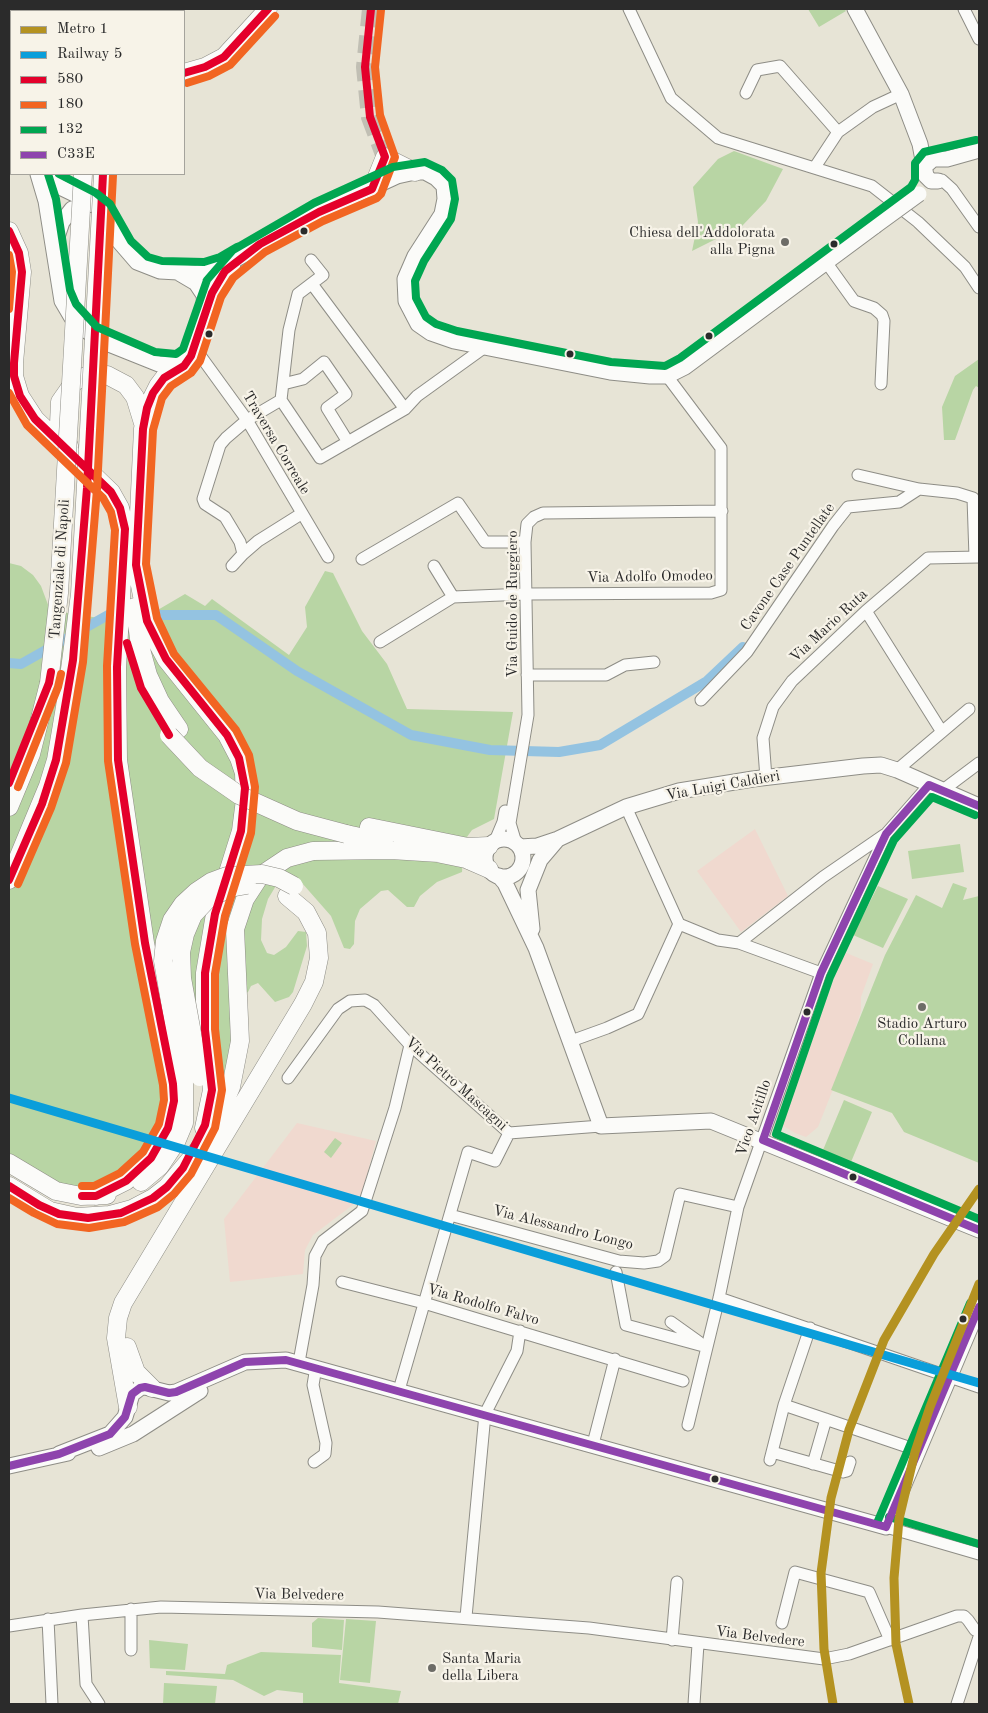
<!DOCTYPE html>
<html>
<head>
<meta charset="utf-8">
<style>
  body { margin:0 }
  #map { position:relative; width:988px; height:1713px; overflow:hidden; background:#e7e4d6; font-family:"Old Standard TT",serif }
  canvas { display:block }
  .frame { position:absolute; inset:0; border:10px solid #2b2b2b; pointer-events:none }
  .legend { position:absolute; left:10px; top:10px; width:175px; height:165px; box-sizing:border-box; background:#f7f3e8; border:1px solid #a5a39c; margin:0; padding:6px 9px; list-style:none; font-size:15px; color:#2b2b2b }
  .legend li { display:flex; align-items:center; gap:10px; height:25px }
  .legend b { width:25px; border:1px solid #a5a39c }
</style>
</head>
<body>
<div id="map">
<canvas width="988" height="1713"></canvas>
<div class="frame"></div>
<ul class="legend">
<li><b style="height:6px;background:#b49221"></b>Metro 1</li>
<li><b style="height:6px;background:#0a9eda"></b>Railway 5</li>
<li><b style="height:6px;background:#e4002b"></b>580</li>
<li><b style="height:6px;background:#f26522"></b>180</li>
<li><b style="height:6px;background:#00a651"></b>132</li>
<li><b style="height:6px;background:#8e44ad"></b>C33E</li>
</ul>
</div>
<script>
const c = document.querySelector('canvas').getContext('2d');
c.lineJoin = 'round';
function fillPath(path, color) { c.fillStyle = color; c.fill(path, 'evenodd'); }
const poly = rows => new Path2D(rows.map(r => 'M' + r).join(''));
function strokePath(path, color, width, dash) { c.strokeStyle = color; c.lineWidth = width; c.lineCap = dash ? 'butt' : 'round'; c.setLineDash(dash || []); c.stroke(path); }
function write(font, color, halo, rows, align = 'center') {
  c.font = font + ' "Old Standard TT",serif'; c.lineWidth = 4.5; c.setLineDash([]); c.textBaseline = 'middle'; c.strokeStyle = halo; c.fillStyle = color; for (const [text, x, y, turn = 0] of rows) {
    c.save(); c.translate(x, y); c.rotate((+turn || 0) * Math.PI / 180); c.textAlign = isNaN(turn) ? turn : align; if (halo) c.strokeText(text, 0, 0); c.fillText(text, 0, 0); c.restore();
  }
}
fillPath(poly([
  [755,829,788,896,741,932,697,871],
  [844,952,873,964,861,997,861,1011,845,1059,818,1127,806,1137,795,1133,780,1124],
  [297,1123,376,1141,363,1190,354,1204,313,1235,305,1250,303,1274,230,1282,224,1219]
]), '#f0d9cf');
fillPath(poly([
  [45,9,113,9,111,11,44,11],
  [808,9,844,9,846,11,819,27],
  [734,151,783,169,766,201,742,226,692,251,698,222,693,187,718,159],
  [979,359,979,388,976,386,973,390,955,440,944,440,942,407,955,376],
  [9,563,21,566,33,575,41,586,50,610,111,620,156,611,185,594,205,606,212,599,289,655,307,627,305,607,325,571,333,573,362,631,387,664,407,709,513,712,494,819,472,830,464,841,462,872,437,882,420,896,414,907,407,907,388,890,381,891,360,909,355,921,354,944,350,949,344,948,331,916,302,883,283,874,268,899,262,919,261,940,267,953,274,955,286,947,298,931,306,932,307,946,293,992,289,997,275,1002,258,983,251,986,248,992,233,1002,233,1040,227,1070,221,1081,164,1073,167,1089,160,1129,145,1154,127,1174,99,1186,67,1188,9,1155],
  [960,844,964,872,912,879,908,851],
  [953,883,967,888,963,900,979,896,979,1163,904,1132,892,1113,831,1090,885,955,916,895,942,908],
  [878,886,908,899,883,948,853,935],
  [844,1100,872,1112,851,1162,823,1150],
  [335,1138,342,1143,331,1158,324,1152],
  [318,1618,344,1620,342,1650,312,1647,312,1623],
  [346,1619,376,1621,370,1683,340,1680],
  [149,1640,188,1644,185,1670,150,1668],
  [261,1652,341,1655,339,1683,401,1691,398,1704,303,1704,303,1693,277,1690,264,1696,233,1680,166,1675,166,1671,225,1674,227,1665],
  [164,1683,217,1686,215,1704,163,1704]
]), '#b8d5a4');
strokePath(poly([
  [141,615,216,615,297,671,411,735,490,750,559,752,600,745,707,681,743,647],
  [9,663,21,664,108,615,124,615]
]), '#94c3e1', 10);
strokePath(poly([
  [371,9,365,67,370,117,385,157]
]), '#c1bfb4', 18, [18, 9]);
const minor = poly([
  [629,9,671,98,718,138,872,186,918,222,965,267,979,288],
  [964,9,979,39],
  [746,93,757,70,780,66,838,132],
  [815,167,838,132,873,107,901,94],
  [942,180,952,189,979,227],
  [826,262,854,301,874,308,882,315,884,321,881,384],
  [312,284,405,409],
  [194,347,247,420,328,557],
  [283,384,303,379,324,362,346,394,327,408,348,442],
  [281,400,320,458,405,409,417,396,485,347],
  [858,475,919,489,957,493,973,498,975,557],
  [243,554,258,541,301,514],
  [362,559,458,503,485,542,525,542],
  [232,566,243,554,240,542,225,517,205,504,203,499,220,445,226,438,247,420,281,400,289,330,298,294,323,275,311,260],
  [434,566,453,597],
  [866,611,942,732],
  [380,642,453,597,526,594,711,593,721,590,721,448,667,376],
  [527,675,606,675,625,665,654,662],
  [701,700,747,652,833,526,848,507,899,502,919,489],
  [897,770,969,709],
  [766,778,763,738,773,707,792,681,866,611,928,558,979,557],
  [943,790,979,763],
  [626,807,679,924],
  [495,841,503,822,505,811],
  [516,843,510,823,528,715,525,542,527,524,534,517,543,513,722,511],
  [679,924,718,940,739,943,821,973],
  [739,943,823,877,884,835],
  [571,1041,607,1028,638,1014,679,924],
  [288,1078,338,1009,350,1001,365,1000,374,1005,410,1045,509,1133,601,1126],
  [450,1215,619,1261,644,1263,658,1261,665,1256,680,1194,738,1207],
  [616,1272,626,1325,707,1347],
  [342,1282,424,1303,683,1381],
  [719,1298,979,1387],
  [671,1322,699,1342],
  [299,1362,313,1285,315,1256,323,1241,362,1211,395,1108,410,1045],
  [399,1390,468,1152,495,1161,509,1133],
  [784,1405,905,1446],
  [688,1425,719,1298,738,1207,821,973,886,834,929,785],
  [593,1444,615,1359],
  [772,1452,843,1472,847,1471,850,1462],
  [770,1460,784,1405,810,1328],
  [314,1462,325,1454,326,1443,313,1385,316,1367],
  [813,1464,826,1419],
  [886,1527,979,1554],
  [82,1615,86,1684,99,1704],
  [466,1617,485,1414,517,1351,520,1331],
  [48,1619,52,1704],
  [782,1623,795,1572,869,1592,890,1640],
  [9,1626,82,1615,161,1607,378,1612,589,1628,824,1659,849,1654,957,1616,964,1616,968,1620,975,1630],
  [672,1640,677,1582],
  [131,1650,131,1609],
  [694,1704,698,1644],
  [957,1704,979,1637]
]);
const major = poly([
  [855,9,901,94,920,144,926,176,931,181,938,181],
  [9,110,11,112],
  [925,166,933,159,947,159,979,150],
  [38,174,46,201,62,301,72,318,82,328,104,342,159,364,178,364,184,362,191,356,216,284,233,264],
  [45,174,58,186,91,202,103,211,118,240,137,262,160,271,196,273,224,266,319,212,397,176,415,172,425,172,436,178,444,186,445,199,442,214,415,256,405,279,406,301,418,324,431,333,454,341,610,372,650,376,667,376,685,367,875,226],
  [55,243,62,222,72,209,91,204],
  [179,273,196,283,204,295,205,309],
  '485 858a19 19 0 1 1 38 0a19 19 0 1 1-38 0Z',
  [520,847,537,846,558,839,626,807,679,791,753,779,863,766,881,765,897,770,979,806],
  [499,876,505,883,536,948,601,1126,711,1121,979,1230],
  [532,929,528,890,540,860,557,840],
  [99,1448,133,1434,200,1391],
  [59,1454,110,1434,125,1417,132,1394,140,1388,145,1387,169,1393,176,1392,245,1362,286,1360,886,1527,979,1307],
  [9,1466,68,1453]
]);
const highway = poly([
  [121,11,123,9],
  [145,11,146,9],
  [184,73,205,67,224,57,268,9],
  [9,96,11,96],
  [9,123,11,123],
  [372,189,385,157,415,172],
  [9,231,19,253,22,272,14,363,14,376,20,396,35,419,111,492,120,508,125,529,117,667,118,760,145,943,173,1084,174,1101,168,1128,151,1158,126,1181,96,1196],
  [69,446,59,424,60,402,74,382,86,376,107,375,126,385,135,397,143,423],
  [137,556,143,429,147,408,158,386,164,378,184,366,191,356],
  [136,565,147,621,152,633,166,659,227,735,239,758,244,773,245,800,241,831,215,914,205,973,205,1030,212,1090,204,1128],
  [135,607,140,646,148,675,160,701,179,729],
  [9,807,31,754,49,683],
  [369,827,468,847,489,846],
  [346,834,384,842],
  [427,851,466,859,489,869],
  [9,880,48,786,56,760,65,707],
  [9,1163,56,1191,81,1196,107,1195],
  [141,1182,160,1166,176,1142,184,1123,184,1084],
  [9,1186,50,1211,77,1217,110,1215,132,1209,153,1198,167,1187,208,1138,231,1087,240,1041,235,929,245,899,260,876,287,858,313,851,391,850,439,853],
  [127,1347,136,1372,152,1388],
  [128,1407,116,1338,118,1318,123,1303,303,1004,314,982,319,958,317,933,306,912,287,896]
]);
strokePath(minor, '#8e8d86', 13);
strokePath(major, '#8e8d86', 17);
strokePath(highway, '#8e8d86', 19);
strokePath(minor, '#fbfbf9', 11);
strokePath(major, '#fbfbf9', 15);
strokePath(highway, '#fbfbf9', 18);
const majorBridge = poly([
  [875,226,919,194]
]);
const highwayBridge = poly([
  [49,683,59,593,83,174],
  [65,707,80,594,103,174],
  [169,735,200,768,239,795,297,821,346,834],
  [200,1077,182,978,181,952,185,934,193,915,208,899,230,888,247,885],
  [184,1083,163,961,165,941,172,920,183,904,196,892,211,882,227,876,262,874,279,878,294,886]
]);
strokePath(majorBridge, '#8e8d86', 17, []);
strokePath(highwayBridge, '#8e8d86', 19, []);
strokePath(majorBridge, '#fbfbf9', 15);
strokePath(highwayBridge, '#fbfbf9', 18);
strokePath(poly([
  [184,73,205,67,224,57,268,9],
  [9,231,19,253,22,272,14,363,14,376,20,396,35,419,111,492,120,508,125,529,117,667,118,760,145,943,173,1084,174,1101,168,1128,151,1158,126,1181,96,1196,82,1196],
  [127,643,141,688,169,735],
  [9,783,49,683,51,672],
  [9,880,42,804,56,760,73,660,87,488,103,174],
  [9,1186,39,1205,59,1214,88,1218,121,1213,153,1198,167,1187,183,1168,205,1125,212,1090,205,1030,205,973,215,914,241,831,245,788,239,758,227,735,166,659,147,621,136,565,143,429,147,408,153,393,164,378,184,366,191,356,212,293,225,271,260,244,319,212,372,189,385,157,370,117,365,67,371,9]
]), '#e4002b', 8);
strokePath(poly([
  [187,83,209,76,230,65,275,16],
  [9,255,12,272,9,309],
  [9,393,27,425,103,498,111,512,115,530,107,666,108,761,135,944,163,1085,164,1100,159,1124,143,1152,120,1173,94,1186,82,1186],
  [18,787,58,687,61,674],
  [18,884,51,808,66,763,83,662,97,489,113,175],
  [9,1198,34,1213,57,1224,89,1228,124,1222,158,1207,174,1194,191,1174,215,1128,222,1090,215,1029,215,974,225,916,251,833,255,787,249,755,236,730,174,654,157,618,146,564,153,430,162,398,171,386,191,373,200,361,221,297,233,278,265,252,323,221,377,198,381,194,395,157,380,115,375,67,381,10]
]), '#f26522', 8);
strokePath(poly([
  [48,174,56,199,70,290,76,304,97,327,155,352,176,354,183,349,207,280,233,250,314,203,393,167,425,162,442,170,452,180,455,199,451,219,424,261,415,281,416,298,426,317,436,324,457,331,611,362,665,366,680,358,911,187,915,180,915,163,924,152,976,140],
  [59,174,96,193,110,204,131,241,148,257,162,261,204,262,220,257,237,247],
  [975,815,932,797,894,840,830,977,776,1134,979,1219],
  [889,1517,979,1544],
  [877,1523,970,1303]
]), '#00a651', 8);
strokePath(poly([
  [979,806,929,785,886,834,821,973,763,1140,979,1230],
  [9,1466,59,1454,110,1434,125,1417,132,1394,140,1388,145,1387,169,1393,176,1392,245,1362,286,1360,886,1527],
  [886,1527,979,1307]
]), '#8e44ad', 8);
strokePath(poly([
  [9,1098,979,1383]
]), '#0a9eda', 9);
strokePath(poly([
  [833,1704,824,1649,821,1573,831,1498,849,1430,884,1340,934,1254,979,1189],
  [909,1704,896,1644,894,1578,899,1519,915,1452,930,1407,979,1284]
]), '#b49221', 9);
for (const [x, y, r, color] of [
  [304,231,4.5,"#2b2b2b"],
  [785,242,5,"#6d6c67"],
  [834,244,4.5,"#2b2b2b"],
  [209,334,4.5,"#2b2b2b"],
  [709,336,4.5,"#2b2b2b"],
  [570,354,4.5,"#2b2b2b"],
  [922,1007,5,"#6d6c67"],
  [807,1012,4.5,"#2b2b2b"],
  [853,1177,4.5,"#2b2b2b"],
  [963,1319,4.5,"#2b2b2b"],
  [715,1479,4.5,"#2b2b2b"],
  [432,1668,5,"#6d6c67"]
]) { const dot = new Path2D(); dot.arc(x, y, r, 0, 2 * Math.PI); c.fillStyle = color; c.fill(dot); strokePath(dot, '#f7f3e8', 2); }
write('15px', '#2b2b2b', '#f7f3e8', [
  ["Chiesa dell'Addolorata",775,233],
  ["alla Pigna",775,250],
  ["Stadio Arturo",922,1024,"center"],
  ["Collana",922,1041,"center"],
  ["Santa Maria",442,1659,"left"],
  ["della Libera",442,1676,"left"]
], 'right');
write('15px', '#2b2b2b', '#f7f3e8', [
  ["Traversa Correale",276,443,59],
  ["Cavone Case Puntellate",788,567,-55],
  ["Tangenziale di Napoli",60,569,-86],
  ["Via Adolfo Omodeo",650,577,-1],
  ["Via Guido de Ruggiero",513,604,-90],
  ["Via Mario Ruta",829,626,-43],
  ["Via Luigi Caldieri",723,786,-10],
  ["Via Pietro Mascagni",456,1084,42],
  ["Vico Acitillo",754,1118,-71],
  ["Via Alessandro Longo",563,1228,14],
  ["Via Rodolfo Falvo",483,1305,16],
  ["Via Belvedere",299,1595,1],
  ["Via Belvedere",760,1637,7]
]);
</script>
</body>
</html>
